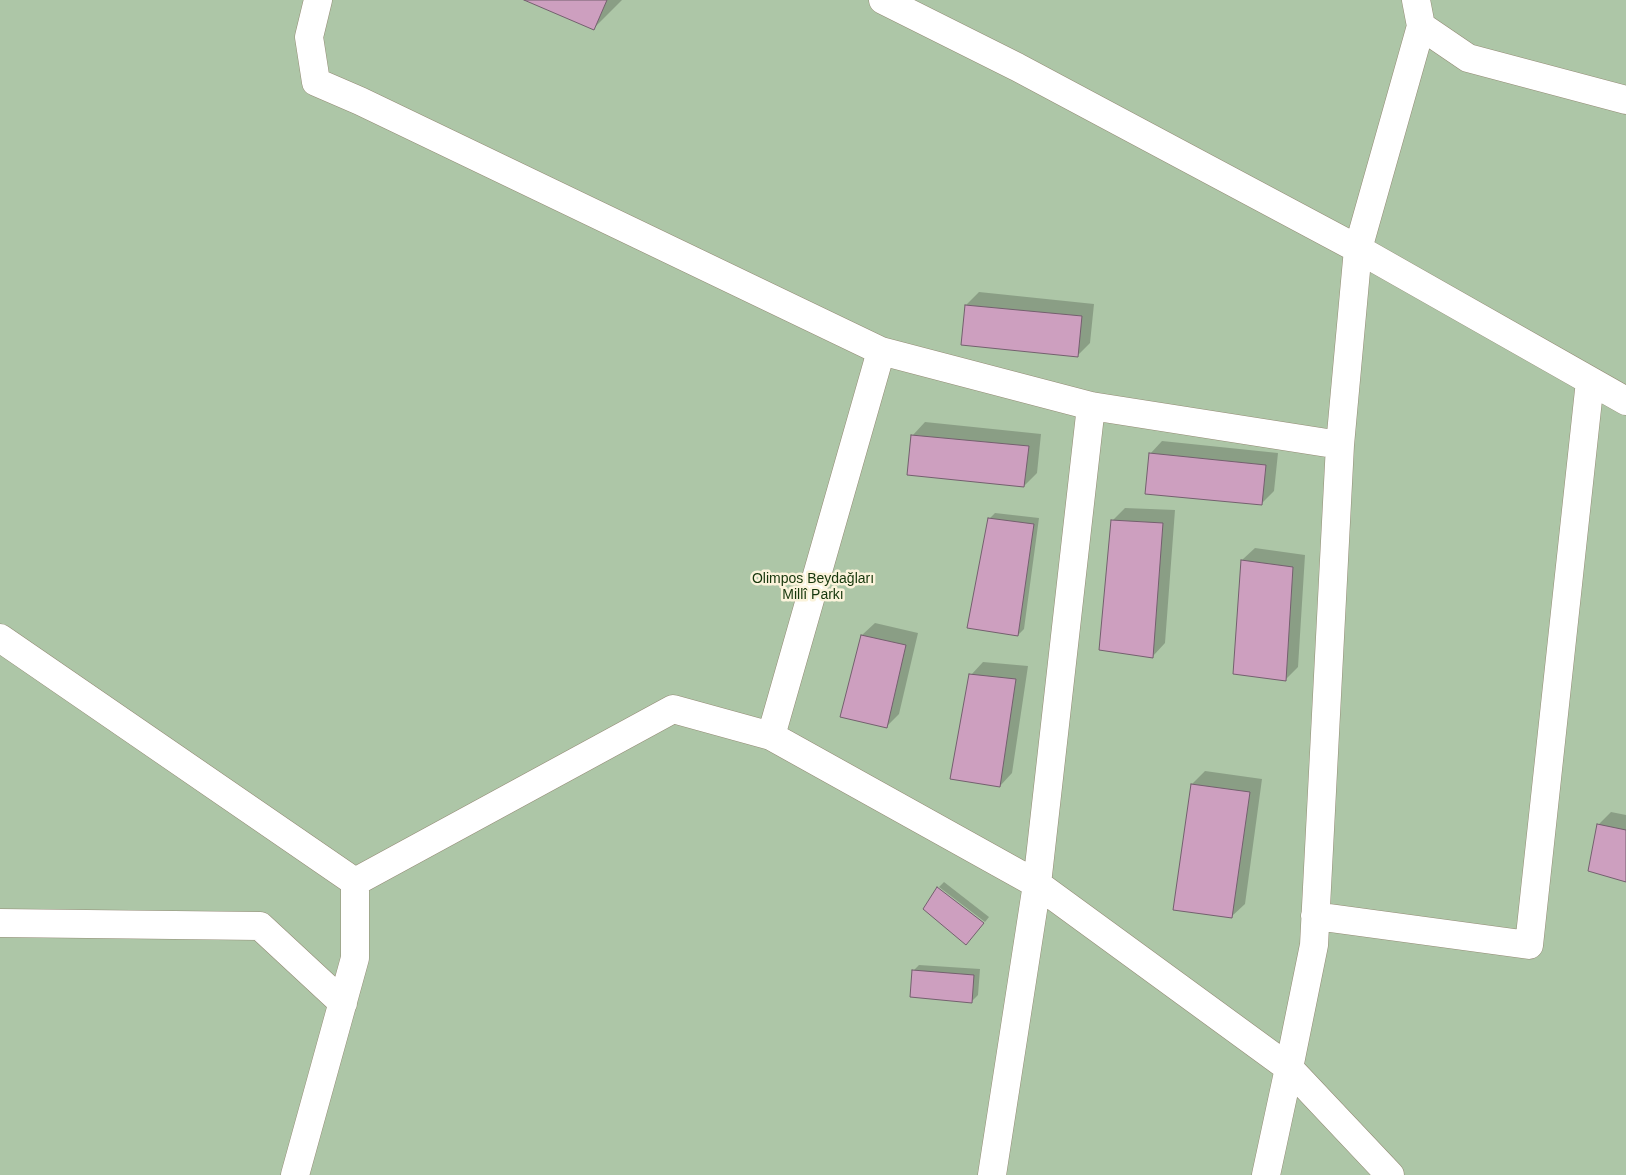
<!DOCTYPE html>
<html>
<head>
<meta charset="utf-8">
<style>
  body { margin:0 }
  canvas { display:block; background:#eee6ce }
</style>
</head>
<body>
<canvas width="1626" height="1175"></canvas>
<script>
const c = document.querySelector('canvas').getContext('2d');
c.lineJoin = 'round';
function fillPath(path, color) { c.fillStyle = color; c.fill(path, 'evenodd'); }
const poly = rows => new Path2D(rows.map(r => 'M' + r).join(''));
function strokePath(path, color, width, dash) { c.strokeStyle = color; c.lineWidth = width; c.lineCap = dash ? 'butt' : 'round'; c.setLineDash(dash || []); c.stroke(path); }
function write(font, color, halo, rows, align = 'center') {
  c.font = font + ' Arial,sans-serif'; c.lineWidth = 5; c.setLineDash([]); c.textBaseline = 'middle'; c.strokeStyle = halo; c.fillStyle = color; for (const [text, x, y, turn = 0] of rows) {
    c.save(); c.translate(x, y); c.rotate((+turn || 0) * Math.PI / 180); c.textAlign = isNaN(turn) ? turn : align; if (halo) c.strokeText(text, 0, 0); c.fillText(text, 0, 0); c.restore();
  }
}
fillPath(poly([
  [0,0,1626,0,1626,1175,0,1175]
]), '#adc6a7');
fillPath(poly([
  [528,0,622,0,594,28],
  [979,292,1094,304,1090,343,1078,355,966,305],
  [925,422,1041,434,1037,473,1024,486,913,435],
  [1162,441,1278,453,1274,491,1261,504,1150,454],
  [1125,508,1175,510,1165,643,1153,656,1112,521],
  [995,513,1039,518,1024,629,1018,635,989,519],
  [1255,548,1305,555,1298,667,1285,680,1242,560],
  [875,623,918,633,899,714,886,727,862,635],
  [983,662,1028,666,1012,773,1000,786,971,675],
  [1205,771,1262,779,1245,904,1232,916,1192,784],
  [1611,812,1626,815,1626,880,1598,825],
  [944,882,989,917,985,922,939,887],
  [919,965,980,969,978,995,972,1001,913,971]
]), '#0003');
const building = poly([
  [524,0,607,0,594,30,524,0],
  [965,305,1082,316,1078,357,961,345,965,305],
  [911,435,1029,446,1024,487,907,475,911,435],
  [1149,453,1266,465,1262,505,1145,494,1149,453],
  [988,518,1034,524,1018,636,967,628,988,518],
  [1111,520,1163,523,1153,658,1099,650,1111,520],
  [1241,560,1293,567,1286,681,1233,674,1241,560],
  [861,635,906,645,887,728,840,717,861,635],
  [969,674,1016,679,1000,787,950,779,969,674],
  [1191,784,1250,792,1232,918,1173,910,1191,784],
  [1597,824,1626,830,1626,882,1588,871,1597,824],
  [937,887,984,923,966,945,923,909,937,887],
  [912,970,974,975,972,1003,910,997,912,970]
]);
fillPath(building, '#cd9fbf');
strokePath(building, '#74606e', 1);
const street = poly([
  [318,0,309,37,316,82,360,101,881,351,1091,406,1340,445],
  [883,0,1017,67,1358,249,1626,401],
  [1416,0,1421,26,1468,58,1626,100],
  [0,638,355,882,355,958,295,1175],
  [771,736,881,351],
  [355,882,673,709,771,736,1037,884,1289,1068,1266,1175],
  [1315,916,1529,945,1590,381],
  [0,923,260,926,343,1003],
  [992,1175,1037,884,1091,406],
  [1390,1175,1289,1068,1314,945,1340,445,1358,249,1421,26]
]);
strokePath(street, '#948c76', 29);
strokePath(street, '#fff', 28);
write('14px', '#15360b', '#fbf3db', [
  ["Olimpos Beydağları",813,579],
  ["Millî Parkı",813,595]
]);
</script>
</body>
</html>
